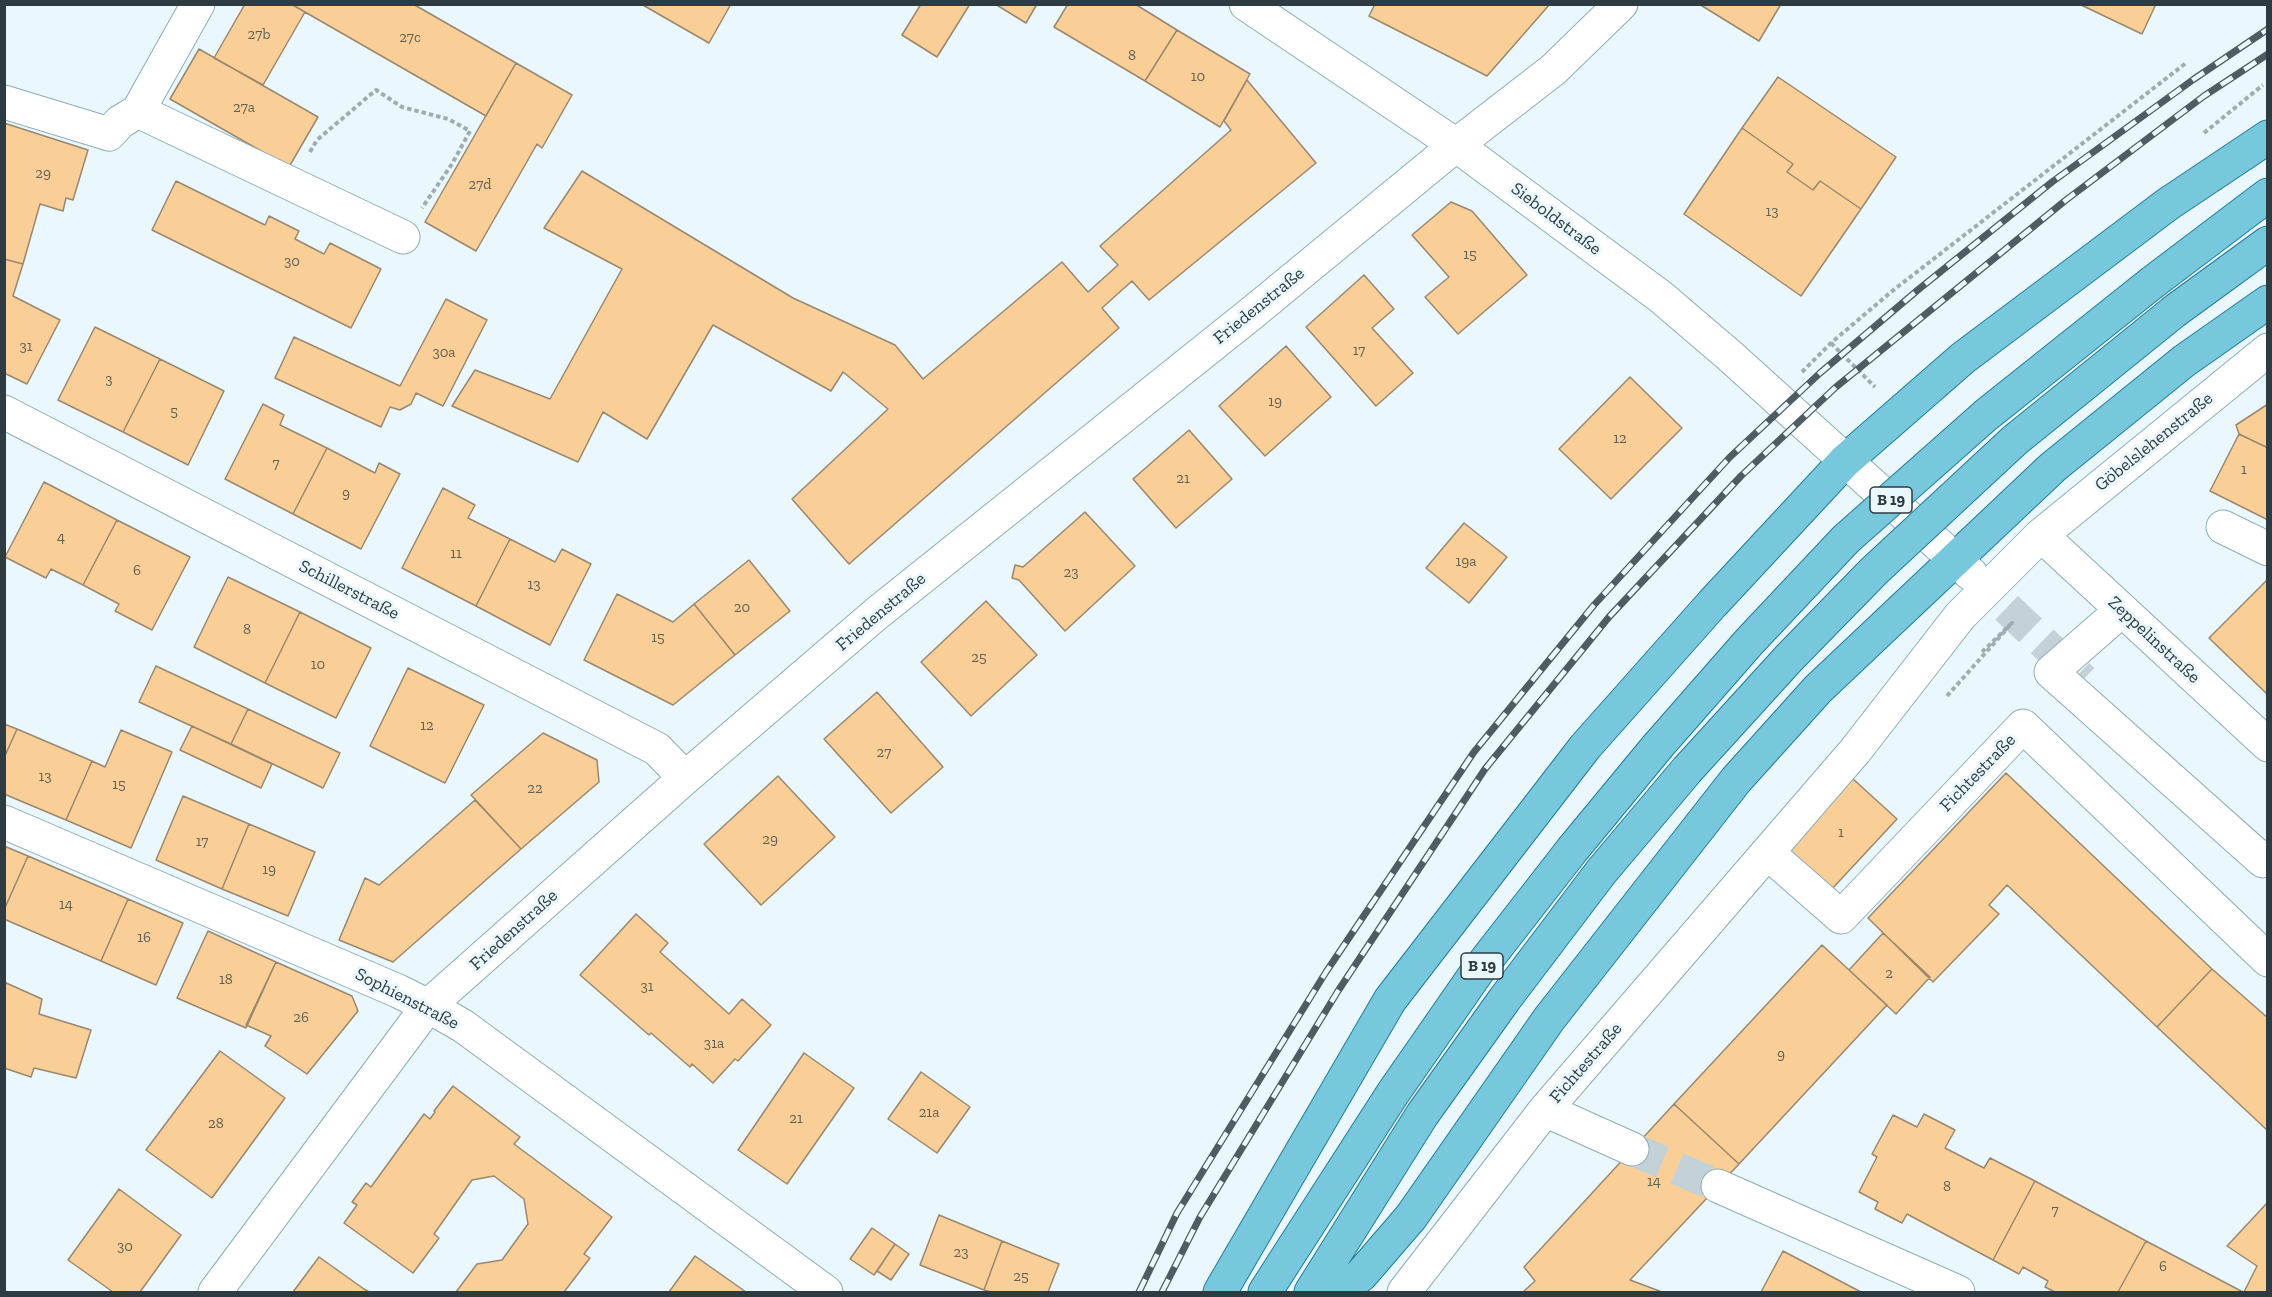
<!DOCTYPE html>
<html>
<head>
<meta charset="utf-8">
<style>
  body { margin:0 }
  #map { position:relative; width:2272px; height:1297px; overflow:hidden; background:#eaf7fd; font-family:"Zilla Slab",serif }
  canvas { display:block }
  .frame { position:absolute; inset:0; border:6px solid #2e3c41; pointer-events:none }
</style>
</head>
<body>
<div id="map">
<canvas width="2272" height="1297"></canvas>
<div class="frame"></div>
</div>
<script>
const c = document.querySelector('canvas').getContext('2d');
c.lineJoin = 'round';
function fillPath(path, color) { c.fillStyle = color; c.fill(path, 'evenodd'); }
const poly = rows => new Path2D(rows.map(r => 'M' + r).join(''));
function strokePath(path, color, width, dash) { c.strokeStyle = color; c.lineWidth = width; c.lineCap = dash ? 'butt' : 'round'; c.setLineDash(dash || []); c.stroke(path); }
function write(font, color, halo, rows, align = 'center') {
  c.font = font + ' "Zilla Slab",serif'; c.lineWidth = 6; c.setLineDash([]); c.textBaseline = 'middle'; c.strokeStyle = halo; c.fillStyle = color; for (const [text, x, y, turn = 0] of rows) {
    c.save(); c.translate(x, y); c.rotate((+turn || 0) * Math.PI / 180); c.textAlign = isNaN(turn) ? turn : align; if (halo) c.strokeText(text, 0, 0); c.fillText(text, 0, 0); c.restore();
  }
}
const building = poly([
  [245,4,291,4,305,12,263,85,214,58,245,4],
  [291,4,413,4,516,63,486,116,291,4],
  [641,4,731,4,709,43,641,4],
  [921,4,970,4,937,57,902,35,921,4],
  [995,4,1037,4,1026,23,995,4],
  [1068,4,1135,4,1177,30,1145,81,1054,27,1068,4],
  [1375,4,1550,4,1487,76,1369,16,1375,4],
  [1699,4,1781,4,1759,41,1699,4],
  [2079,4,2156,4,2142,34,2079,4],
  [1177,30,1250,74,1220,127,1145,81,1177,30],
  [199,49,318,117,289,167,170,99,199,49],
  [516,63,572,95,542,148,537,144,476,251,425,222,516,63],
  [1778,77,1896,157,1861,209,1820,181,1813,190,1787,172,1793,164,1742,128,1778,77],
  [1247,80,1316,163,1149,300,1132,281,1102,308,1119,328,849,564,792,499,888,409,843,372,831,391,713,325,647,439,603,412,578,462,452,406,475,370,550,399,622,269,544,228,582,171,793,298,895,345,923,379,1062,262,1088,292,1118,265,1100,246,1231,130,1224,121,1247,80],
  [4,123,88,150,73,200,66,198,63,211,40,204,23,264,4,259,4,123],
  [1742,128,1793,164,1787,172,1813,190,1820,181,1861,209,1801,296,1684,214,1742,128],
  [176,181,265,225,269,216,299,231,295,239,324,254,330,243,381,269,351,328,152,230,176,181],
  [1451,202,1472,211,1527,275,1458,334,1425,297,1449,277,1412,235,1451,202],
  [4,259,23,264,13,296,60,320,27,384,4,373,4,259],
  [1364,275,1394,309,1372,328,1413,373,1376,406,1306,327,1364,275],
  [446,299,487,320,443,406,416,393,411,404,400,410,390,407,381,427,275,378,294,337,400,386,446,299],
  [95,327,160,359,123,432,58,400,95,327],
  [1286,346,1331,397,1265,456,1219,406,1286,346],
  [160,359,224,391,188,465,123,432,160,359],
  [1630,377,1682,428,1611,499,1559,449,1630,377],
  [263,404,284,415,280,425,327,448,293,514,225,479,263,404],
  [2268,404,2268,448,2239,434,2236,425,2268,404],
  [1189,430,1232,479,1176,528,1133,479,1189,430],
  [2239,434,2268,448,2268,520,2210,491,2239,434],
  [327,448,375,473,379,463,400,474,361,549,293,514,327,448],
  [44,482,117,520,83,585,51,569,46,578,5,557,44,482],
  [443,488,475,505,468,518,510,539,476,606,402,568,443,488],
  [1085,512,1135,566,1065,631,1019,580,1012,578,1015,565,1023,567,1085,512],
  [117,520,190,557,152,630,115,611,119,604,83,585,117,520],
  [1464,523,1507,557,1469,603,1426,568,1464,523],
  [510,539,555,562,562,549,591,564,550,645,476,606,510,539],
  [749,560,790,611,735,655,694,604,749,560],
  [228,577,300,612,265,683,194,647,228,577],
  [2268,579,2268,695,2209,638,2268,579],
  [617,594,673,622,694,604,735,655,673,705,584,660,617,594],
  [986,601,1037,655,971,716,921,662,986,601],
  [300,612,371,648,336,718,265,683,300,612],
  [156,666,248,709,231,744,139,702,156,666],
  [408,668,484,705,445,783,370,746,408,668],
  [877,692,943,767,891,813,824,739,877,692],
  [248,709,340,753,323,788,231,744,248,709],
  [4,724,17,729,4,758,4,724],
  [192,726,272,764,261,788,180,750,192,726],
  [17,729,92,761,66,820,4,794,4,758,17,729],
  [121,730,172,752,131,848,66,820,92,761,105,767,121,730],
  [543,733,597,760,599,782,521,849,471,795,543,733],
  [2006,773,2212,969,2157,1027,2007,885,1989,905,1999,914,1933,982,1868,918,2006,773],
  [778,776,835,837,761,905,704,844,778,776],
  [1852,778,1897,819,1831,890,1786,848,1852,778],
  [183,796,249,824,222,889,156,860,183,796],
  [475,800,521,849,393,962,339,940,365,878,379,885,475,800],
  [249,824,315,852,288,916,222,889,249,824],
  [4,846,28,856,4,910,4,846],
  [28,856,128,899,101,961,4,919,4,910,28,856],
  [128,899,183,923,156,985,101,961,128,899],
  [636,914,668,943,660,952,729,1014,742,999,771,1025,738,1061,735,1059,713,1083,692,1064,690,1067,651,1033,649,1035,580,975,636,914],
  [208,931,276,962,246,1028,177,998,208,931],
  [1883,933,1930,977,1896,1014,1849,970,1883,933],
  [1822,945,1887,1005,1739,1164,1674,1104,1822,945],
  [276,962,352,996,358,1011,307,1074,265,1046,271,1036,246,1025,276,962],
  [2212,969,2268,1018,2268,1131,2157,1027,2212,969],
  [4,982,42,999,39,1014,91,1030,76,1078,34,1068,31,1077,4,1068,4,982],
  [220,1051,285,1098,212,1198,146,1150,220,1051],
  [804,1053,854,1088,787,1184,738,1150,804,1053],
  [921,1072,970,1107,937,1153,888,1119,921,1072],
  [453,1086,520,1137,514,1144,612,1217,584,1254,590,1258,564,1292,456,1292,477,1264,502,1260,528,1224,524,1199,494,1176,472,1180,434,1234,439,1238,413,1273,344,1223,357,1205,352,1202,366,1183,371,1187,424,1114,430,1119,435,1112,434,1111,453,1086],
  [1674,1104,1739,1164,1630,1280,1662,1292,1523,1292,1535,1281,1524,1267,1674,1104],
  [1924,1114,1955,1130,1945,1148,1984,1168,1990,1158,2035,1181,1993,1260,1907,1214,1902,1223,1875,1209,1878,1202,1859,1192,1877,1157,1872,1154,1893,1115,1917,1127,1924,1114],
  [2035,1181,2146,1241,2118,1292,2055,1292,2045,1287,2048,1281,2023,1267,2019,1274,1993,1260,2035,1181],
  [119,1189,181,1235,140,1292,113,1292,68,1260,119,1189],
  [2268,1202,2268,1292,2244,1292,2257,1266,2227,1246,2268,1202],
  [939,1215,1002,1241,984,1290,920,1265,939,1215],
  [872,1228,895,1244,874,1275,850,1259,872,1228],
  [1002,1241,1059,1264,1048,1292,991,1292,984,1290,1002,1241],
  [2146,1241,2243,1292,2118,1292,2146,1241],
  [895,1244,909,1254,891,1280,877,1271,895,1244],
  [1783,1251,1861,1292,1761,1292,1783,1251],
  [695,1256,746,1292,669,1292,695,1256],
  [319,1257,364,1289,369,1292,293,1292,319,1257]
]);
fillPath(building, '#facf97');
strokePath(building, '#99876f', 1.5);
strokePath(poly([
  [1971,574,2083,680],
  [1632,1149,1718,1186]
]), '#c4d2d7', 33, [33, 16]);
const minor = poly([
  [1246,4,1456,145,1661,297,1730,356,1971,574],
  [4,102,109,134,120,122,138,111,403,237],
  [138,111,198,4],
  [4,412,657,749,685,778],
  [2223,527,2268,549],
  [2041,535,2268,745],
  [2122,610,2051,672,2263,861,2268,857],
  [4,822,398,991,428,1006,463,1026,826,1292],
  [1769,854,1841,917,2023,726,2268,960],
  [1545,1110,1632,1149],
  [1718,1186,1958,1292],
  [215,1292,428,1006,685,778,876,614,1252,313,1456,145,1553,70,1621,4],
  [1404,1292,1545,1110,1855,751,1960,616,2041,535,2268,350]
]);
const major = poly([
  [2153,282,2268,195],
  [2176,310,2268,243],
  [1220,1292,1390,1000,1585,747,1712,604,1845,461,1963,358,2168,204,2268,137],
  [1265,1292,1393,1093,1477,972,1572,850,1657,747],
  [1311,1292,1422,1115,1504,1000,1601,872,1687,770],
  [1339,1292,1361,1275,1411,1217,1549,1019,1736,780,1818,689,2053,467,2184,361,2268,302]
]);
strokePath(minor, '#8cadb9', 35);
strokePath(major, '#227e97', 35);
strokePath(poly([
  [2204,133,2263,85],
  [310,152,317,140,376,90,402,107,448,119,470,131,452,164,422,208],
  [1831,343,1875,387],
  [1802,372,1831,343,1891,292,2186,63],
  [1947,696,2012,623,1980,654]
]), '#9fadb2', 4, [4.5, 3]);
strokePath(minor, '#fff', 33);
strokePath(major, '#77c7dd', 33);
const rail = poly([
  [1139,1292,1177,1213,1326,972,1474,752,1594,605,1730,457,1820,373,1919,289,2052,182,2194,79,2268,29],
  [1162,1292,1200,1217,1338,991,1485,769,1609,617,1741,476,1836,387,2066,200,2204,96,2268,54]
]);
strokePath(rail, '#4f5d62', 7);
strokePath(rail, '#eaf7fd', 4.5, [14]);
const majorBridge = poly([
  [1657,747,1749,642,1846,539,1986,415,2153,282],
  [1687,770,1789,658,1874,571,2015,440,2176,310]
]);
strokePath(majorBridge, '#227e97', 35, []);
strokePath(majorBridge, '#77c7dd', 33);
write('15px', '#616156', null, [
  ["27b",259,35],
  ["27c",410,38],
  ["8",1132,56],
  ["10",1198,77],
  ["27a",244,108],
  ["29",43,174],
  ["27d",480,185],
  ["13",1772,212],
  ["15",1470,255],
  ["30",292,262],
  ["31",26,347],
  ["17",1359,351],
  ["30a",444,353],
  ["3",109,380],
  ["19",1275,402],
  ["5",174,412],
  ["12",1620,439],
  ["7",276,464],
  ["1",2244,470],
  ["21",1183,479],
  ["9",346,494],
  ["4",61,538],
  ["11",456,554],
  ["19a",1466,562],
  ["6",137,571],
  ["23",1071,573],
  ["13",534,585],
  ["20",742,608],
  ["8",247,630],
  ["15",658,638],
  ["25",979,658],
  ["10",318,665],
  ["12",427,726],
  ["27",884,753],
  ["13",45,777],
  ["15",119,785],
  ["22",535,789],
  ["1",1841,833],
  ["29",770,840],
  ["17",202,842],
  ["19",269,870],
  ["14",66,905],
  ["16",144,938],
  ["2",1889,974],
  ["18",226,980],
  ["31",647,987],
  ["26",301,1018],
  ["31a",714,1044],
  ["9",1781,1055],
  ["21a",929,1113],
  ["21",796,1119],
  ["28",216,1124],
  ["14",1654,1182],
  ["8",1947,1187],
  ["7",2055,1211],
  ["30",125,1247],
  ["23",961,1253],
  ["6",2163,1267],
  ["25",1021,1277]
]);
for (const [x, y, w] of [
  [1891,500,42],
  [1482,966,42]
]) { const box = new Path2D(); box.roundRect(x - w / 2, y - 13, w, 26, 4.5); c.fillStyle = '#eaf7fd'; c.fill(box); strokePath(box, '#2e3c41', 1.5); }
write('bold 16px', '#2e3c41', null, [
  ["B 19",1891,500],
  ["B 19",1482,966]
]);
write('18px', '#2e3c41', '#eaf7fd', [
  ["Sieboldstraße",1556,219,37],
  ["Friedenstraße",1259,306,-39],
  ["Göbelslehenstraße",2154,442,-39],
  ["Schillerstraße",349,590,27],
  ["Friedenstraße",881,612,-40],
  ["Zeppelinstraße",2154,640,43],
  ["Fichtestraße",1978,773,-46],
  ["Friedenstraße",514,930,-42],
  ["Sophienstraße",407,999,27],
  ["Fichtestraße",1586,1063,-49]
]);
</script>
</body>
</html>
